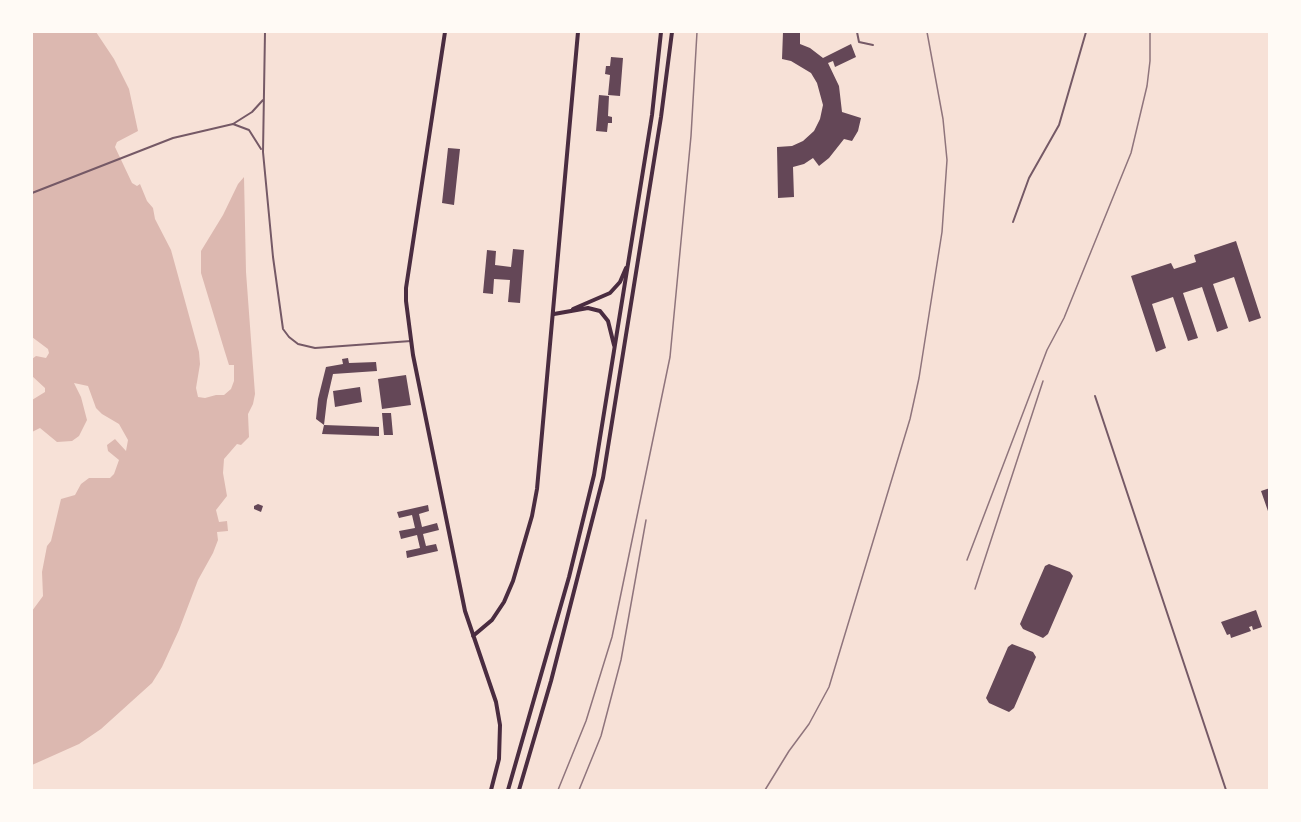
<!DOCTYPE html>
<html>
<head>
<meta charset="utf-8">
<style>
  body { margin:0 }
  #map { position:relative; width:1301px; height:822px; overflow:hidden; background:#f7e1d7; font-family:"DM Sans",sans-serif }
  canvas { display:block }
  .frame { position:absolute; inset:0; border:33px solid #fffaf5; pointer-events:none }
</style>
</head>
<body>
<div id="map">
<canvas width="1301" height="822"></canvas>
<div class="frame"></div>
</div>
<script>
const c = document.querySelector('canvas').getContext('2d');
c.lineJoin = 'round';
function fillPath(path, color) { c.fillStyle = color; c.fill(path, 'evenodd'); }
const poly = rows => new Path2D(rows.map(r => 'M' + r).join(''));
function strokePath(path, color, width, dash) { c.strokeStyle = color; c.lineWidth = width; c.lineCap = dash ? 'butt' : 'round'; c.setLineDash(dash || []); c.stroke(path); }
fillPath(poly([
  [32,32,96,32,114,59,129,89,138,131,117,142,115,147,132,183,137,186,140,184,147,201,153,208,155,219,171,250,199,352,200,364,196,388,198,397,205,398,216,395,224,395,231,389,234,381,234,365,229,365,224,349,201,273,201,251,223,215,238,184,244,177,246,272,255,394,253,404,248,414,249,437,241,445,237,444,224,459,223,473,227,496,216,510,219,522,227,521,228,531,217,532,218,540,213,553,198,580,179,630,162,667,152,683,101,729,79,744,32,765,32,611,43,596,42,572,47,546,51,541,61,499,75,495,81,484,89,478,110,478,114,474,119,460,108,451,107,445,115,439,126,451,128,440,119,424,102,414,96,408,88,386,74,383,81,397,87,420,79,436,72,441,57,442,40,428,32,432,32,400,45,392,45,388,32,376,32,359,36,356,46,358,49,353,48,349,32,337]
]), '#dcb8b0');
fillPath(poly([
  [783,32,800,32,800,44,810,48,823,58,851,44,856,57,835,67,833,61,828,63,839,86,842,112,861,118,858,131,852,141,844,139,829,158,819,166,813,158,804,164,793,167,794,197,778,198,777,147,792,146,803,141,814,131,820,119,823,105,817,83,811,73,791,61,782,59],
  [611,57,623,58,620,96,608,95,610,75,605,74,606,66,610,66],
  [599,95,609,96,608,116,612,117,612,123,608,123,607,132,596,131],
  [448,148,460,149,454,205,442,203],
  [1236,241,1261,318,1249,322,1234,277,1213,284,1228,328,1217,332,1202,287,1183,293,1198,338,1188,341,1173,297,1152,304,1166,348,1156,352,1131,276,1171,263,1174,269,1196,262,1194,255],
  [513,249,524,250,520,303,508,302,510,280,494,279,493,294,483,293,487,250,496,251,495,265,511,267],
  [348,358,349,363,376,362,377,371,333,374,327,400,324,425,316,419,318,399,326,367,343,364,342,359],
  [406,375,411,405,382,409,378,379],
  [360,387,362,402,335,407,333,391],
  [382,413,391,413,393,435,384,435],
  [324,425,379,427,379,436,322,434],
  [1270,488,1270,514,1269,514,1261,491],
  [258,504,263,506,261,512,254,509,254,506],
  [428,505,429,511,419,514,422,527,437,523,439,530,423,534,426,546,436,544,438,551,407,558,406,551,420,548,417,535,401,539,399,531,415,528,412,515,399,518,397,512],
  [1049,564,1070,572,1073,576,1048,634,1043,638,1023,629,1020,624,1045,566],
  [1256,610,1262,627,1253,630,1252,626,1249,627,1251,631,1231,638,1230,634,1227,635,1221,622],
  [1012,644,1033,652,1036,657,1014,708,1009,712,989,703,986,698,1008,647]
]), '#644757');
strokePath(poly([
  [265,32,263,152,273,257,283,329,289,337,298,344,315,348,411,341],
  [857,32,859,42,873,45],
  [233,124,249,130,261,149],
  [32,193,173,138,233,124,252,112,263,100],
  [1013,222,1029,178,1059,125,1086,32],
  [1095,396,1226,790]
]), '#755966', 2);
strokePath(poly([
  [445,32,406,288,406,301,413,355,465,611,496,702,500,725,499,759,491,790],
  [573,309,610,293,620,282,626,268],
  [554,314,588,308,600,311,608,321,614,345],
  [473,636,492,620,504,602,513,581,532,516,537,489,578,32]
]), '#4a2c40', 4);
strokePath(poly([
  [508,790,569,577,594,475,652,115,661,32],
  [519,790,551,681,603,478,661,117,672,32]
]), '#4a2c40', 4);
strokePath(poly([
  [967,560,1047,350,1064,318,1131,153,1147,86,1150,61,1150,32],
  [975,589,1043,381],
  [558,790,586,721,612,637,670,357,691,136,697,32],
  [579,790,601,736,621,660,646,520],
  [765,790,789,751,809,724,829,687,910,419,919,378,942,232,947,160,943,119,927,32]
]), '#8f747c', 1.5);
</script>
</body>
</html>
